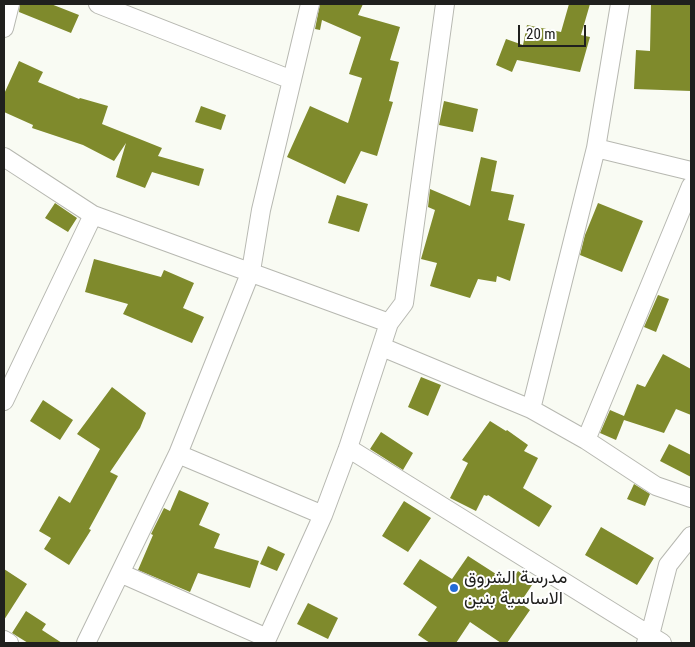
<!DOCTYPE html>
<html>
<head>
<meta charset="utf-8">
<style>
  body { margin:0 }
  #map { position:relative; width:695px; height:647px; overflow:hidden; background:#f9fbf3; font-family:"Roboto Condensed",sans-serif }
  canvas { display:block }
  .frame { position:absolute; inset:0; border:5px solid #20201e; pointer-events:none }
  .scale { position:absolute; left:518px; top:25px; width:68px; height:22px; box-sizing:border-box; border:2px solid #20201e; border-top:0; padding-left:6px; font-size:15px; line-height:18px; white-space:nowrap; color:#20201e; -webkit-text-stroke:4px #fff; paint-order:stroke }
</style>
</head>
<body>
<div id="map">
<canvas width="695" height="647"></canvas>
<div class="frame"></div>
<div class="scale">20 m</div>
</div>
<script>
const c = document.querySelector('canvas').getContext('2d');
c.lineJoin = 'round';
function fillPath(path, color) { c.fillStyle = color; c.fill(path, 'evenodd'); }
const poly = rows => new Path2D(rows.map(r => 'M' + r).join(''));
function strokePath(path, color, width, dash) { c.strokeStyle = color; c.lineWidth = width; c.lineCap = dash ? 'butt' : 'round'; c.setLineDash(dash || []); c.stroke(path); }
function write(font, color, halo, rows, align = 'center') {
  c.font = font + ' "Roboto Condensed",Vazirmatn,sans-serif'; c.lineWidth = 4; c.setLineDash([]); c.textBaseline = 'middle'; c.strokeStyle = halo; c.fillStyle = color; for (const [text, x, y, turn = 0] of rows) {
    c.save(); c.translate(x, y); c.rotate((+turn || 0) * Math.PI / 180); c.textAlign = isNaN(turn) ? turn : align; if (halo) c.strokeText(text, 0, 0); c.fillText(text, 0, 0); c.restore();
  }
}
fillPath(poly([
  [20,4,51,4,79,15,71,33,19,12],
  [320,4,363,4,358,15,400,27,390,60,399,62,389,101,393,102,377,156,361,151,345,184,287,157,310,106,348,123,362,78,349,74,361,37,322,20,320,30,315,29],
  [569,4,590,4,581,35,590,37,580,72,517,60,512,72,496,65,506,39,523,45,527,25,561,32],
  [651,4,691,4,691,91,634,89,636,50,650,51],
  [19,61,43,72,38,82,79,99,80,98,108,106,102,124,162,148,158,156,204,169,199,186,152,172,145,188,116,177,126,143,114,161,83,145,32,128,33,125,4,112,4,94],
  [444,101,478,109,473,132,439,125],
  [201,106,226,115,221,130,195,122],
  [481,157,497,161,491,191,514,195,508,220,525,224,510,281,497,276,496,282,478,279,470,298,430,286,437,263,421,259,435,210,428,207,430,189,470,206],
  [337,195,368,204,359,232,328,223],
  [55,203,77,218,68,232,45,218],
  [598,203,643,221,622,272,580,255,585,235],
  [94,259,161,277,164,270,194,283,183,308,204,317,192,343,123,314,128,304,85,292],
  [658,295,669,299,656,332,644,327],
  [663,354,691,369,691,415,676,409,664,433,624,420,616,440,600,433,610,410,624,416,637,384,645,387],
  [421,377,441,385,428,416,408,407],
  [112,387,146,413,140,428,110,472,118,476,89,529,91,530,69,565,44,549,51,538,39,531,59,496,70,503,100,449,77,434],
  [43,400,73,420,60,440,30,421],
  [490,421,506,431,507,430,528,445,524,451,538,458,523,488,552,506,539,527,488,495,487,496,484,495,476,511,450,498,468,463,462,460],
  [381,432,413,453,403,470,370,449],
  [669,444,691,455,691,477,660,461],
  [634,484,650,494,645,506,627,499],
  [179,490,209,503,199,525,220,534,214,548,259,561,250,588,198,573,190,592,138,570,153,535,151,534,164,508,170,511],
  [404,501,431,518,408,552,382,536],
  [601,527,654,558,637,585,585,555],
  [268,546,285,554,277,571,260,564],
  [468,556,510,583,518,571,534,582,520,603,530,610,507,643,501,643,470,622,456,643,430,643,418,635,437,607,403,584,420,559,452,579],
  [4,569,27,584,4,620],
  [308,603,338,618,328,639,297,624],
  [26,611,46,624,42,630,62,643,28,643,12,633]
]), '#7f8a2c');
const minor = poly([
  [98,4,292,80],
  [4,28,10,4],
  [596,148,691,171],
  [4,157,93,215,389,323],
  [382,347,531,409,586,440,656,486,691,498],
  [4,401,93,215],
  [531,409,596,148,620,4],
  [586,440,691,186],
  [348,448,662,643],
  [178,454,323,515],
  [120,573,267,638],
  [4,640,9,643],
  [86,643,178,454,251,271,261,210,310,4],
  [265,643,323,515,348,448,389,323,404,303,445,4],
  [646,643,650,635,668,565,691,536]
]);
strokePath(minor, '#b7b8b1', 20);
strokePath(minor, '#fff', 18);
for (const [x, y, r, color] of [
  [454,588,5,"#236bd7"]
]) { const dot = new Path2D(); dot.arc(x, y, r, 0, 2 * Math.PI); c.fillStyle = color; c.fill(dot); strokePath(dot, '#fff', 2); }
write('18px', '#20201e', '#fff', [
  ["مدرسة الشروق",464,578],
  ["الاساسية بنين",464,599]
], 'left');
</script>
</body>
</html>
